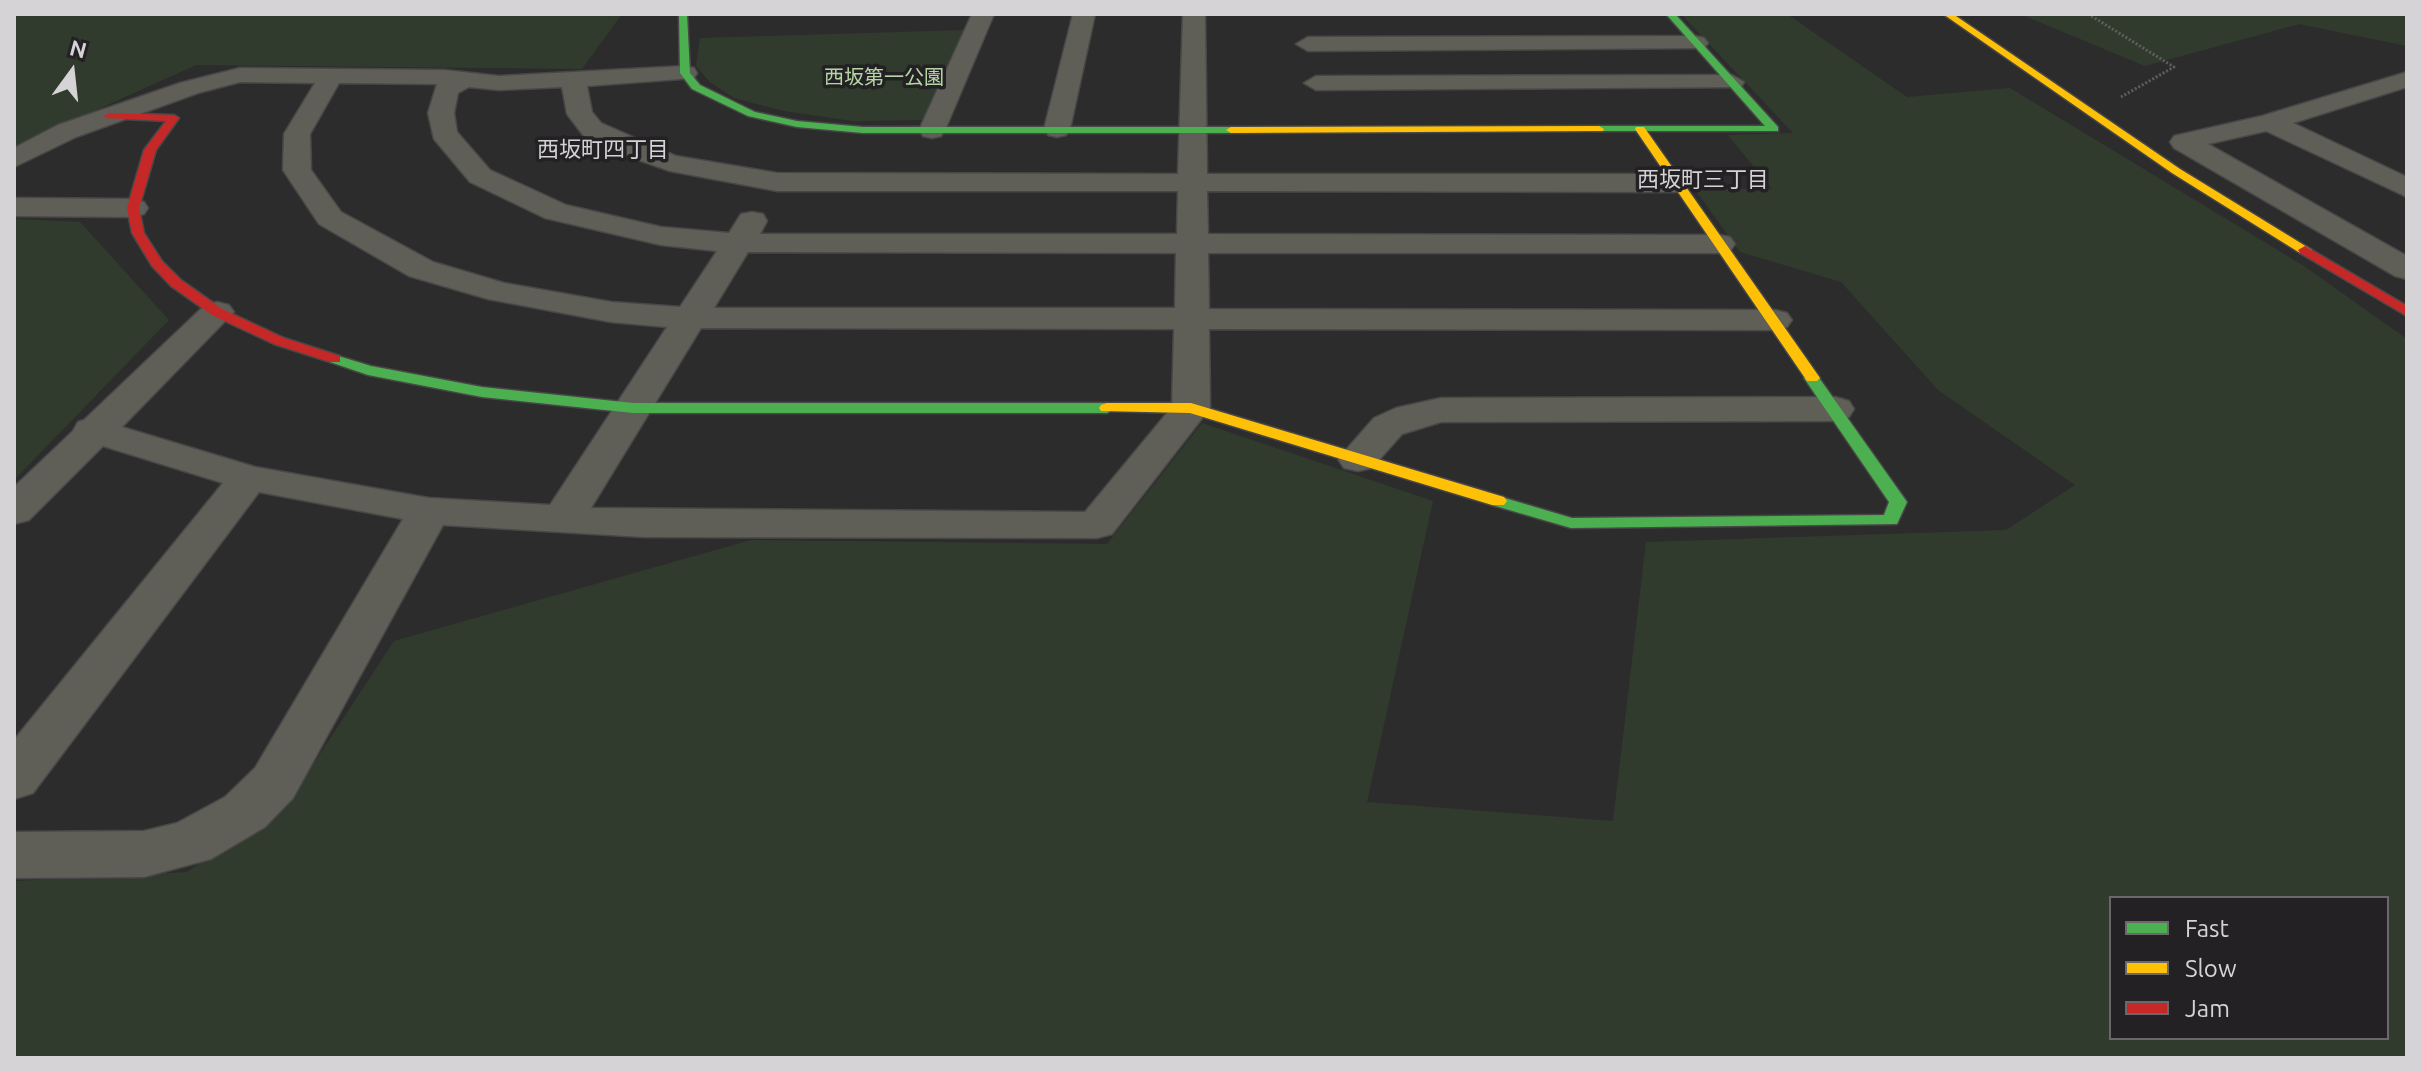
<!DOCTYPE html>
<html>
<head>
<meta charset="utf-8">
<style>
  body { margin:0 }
  #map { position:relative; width:2421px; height:1072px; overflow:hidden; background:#2d2c2d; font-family:Ubuntu,sans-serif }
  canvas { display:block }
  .frame { position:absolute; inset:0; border:16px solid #d5d3d5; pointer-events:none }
  .legend { position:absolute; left:2109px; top:896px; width:280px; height:144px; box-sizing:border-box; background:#232124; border:2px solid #6a686b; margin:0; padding:10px 14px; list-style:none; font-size:24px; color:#d5d3d5 }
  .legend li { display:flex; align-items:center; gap:16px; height:40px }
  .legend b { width:40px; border:2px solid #6a686b }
  .north { position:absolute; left:32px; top:32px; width:80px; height:80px; -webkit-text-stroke:6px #232124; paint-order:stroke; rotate:15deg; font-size:22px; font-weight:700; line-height:32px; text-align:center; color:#d5d3d5 }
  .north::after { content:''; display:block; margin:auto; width:28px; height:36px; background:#d5d3d5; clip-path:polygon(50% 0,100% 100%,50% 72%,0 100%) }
</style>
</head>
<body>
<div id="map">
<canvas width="2421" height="1072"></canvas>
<div class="frame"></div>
<ul class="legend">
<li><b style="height:10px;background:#4caf50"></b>Fast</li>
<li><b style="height:10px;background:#ffc107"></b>Slow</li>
<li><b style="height:10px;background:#c62828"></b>Jam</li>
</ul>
<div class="north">N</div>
</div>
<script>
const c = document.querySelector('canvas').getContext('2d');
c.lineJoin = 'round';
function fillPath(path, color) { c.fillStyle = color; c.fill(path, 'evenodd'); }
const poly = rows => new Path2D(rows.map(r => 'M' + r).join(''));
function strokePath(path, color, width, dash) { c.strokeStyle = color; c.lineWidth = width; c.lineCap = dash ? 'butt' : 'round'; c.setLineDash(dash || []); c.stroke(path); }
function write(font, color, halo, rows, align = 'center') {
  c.font = font + ' Ubuntu,"Noto Sans JP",sans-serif'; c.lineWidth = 7; c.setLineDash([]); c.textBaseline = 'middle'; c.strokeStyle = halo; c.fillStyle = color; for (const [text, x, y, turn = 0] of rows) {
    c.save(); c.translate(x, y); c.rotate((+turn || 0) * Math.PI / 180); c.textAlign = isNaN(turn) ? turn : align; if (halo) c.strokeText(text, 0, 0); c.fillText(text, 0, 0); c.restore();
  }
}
fillPath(poly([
  [14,14,622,14,582,69,196,65,14,147],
  [1681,14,1787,14,1907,97,2010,88,2304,266,2407,339,2407,1058,14,1058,14,881,187,872,287,804,394,641,751,540,1107,544,1202,423,1433,501,1367,802,1613,821,1646,542,2006,530,2075,485,1938,390,1841,282,1740,252,1694,188,1772,189,1728,135,1793,133],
  [2111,898,2387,898,2387,1038,2111,1038],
  [2020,14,2407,14,2407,46,2299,24,2145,66],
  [965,30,925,120,853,121,784,111,734,98,710,82,696,66,700,38],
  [14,219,80,222,169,320,14,480]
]), '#313b2d');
const street = poly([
  [972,14,994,14,945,130,941,136,932,138,923,136,919,130,972,14],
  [1073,14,1095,14,1070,129,1066,135,1057,137,1048,135,1044,129,1073,14],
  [1183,14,1205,14,1207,174,1675,174,1685,177,1690,183,1685,189,1675,192,1207,191,1208,234,1719,235,1730,237,1735,244,1730,251,1719,253,1208,253,1209,309,1775,310,1787,313,1792,320,1787,327,1775,330,1209,329,1210,408,1112,534,1097,538,644,537,443,525,293,798,265,827,211,859,144,877,14,878,14,832,144,831,177,823,225,797,255,768,403,519,259,492,33,793,14,799,14,740,223,483,103,446,29,520,14,524,14,487,73,431,78,422,84,420,205,305,217,302,229,305,234,312,122,427,255,467,429,498,550,505,667,327,611,322,488,299,409,276,319,224,283,170,284,134,315,83,240,82,198,93,76,137,14,167,14,148,58,125,180,83,240,68,444,70,499,76,685,66,694,68,697,73,694,78,587,86,592,112,601,123,676,156,777,173,1178,174,1183,14],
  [339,83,437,84,428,113,434,139,470,182,545,218,661,245,717,251,680,307,611,302,504,283,433,262,341,212,311,170,310,134,339,83],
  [469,87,499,90,562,87,567,114,583,135,613,151,670,171,777,191,1178,191,1177,234,760,234,767,221,763,214,752,212,741,214,729,233,661,227,566,205,490,170,457,132,454,113,458,93,469,87],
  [748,252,1176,253,1175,308,714,308,748,252],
  [701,328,1174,329,1172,407,1085,512,591,508,701,328],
  [1696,36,1704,38,1708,43,1704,48,1308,51,1296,44,1308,37,1696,36],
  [2407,72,2407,87,2293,123,2407,177,2407,197,2266,131,2208,144,2407,256,2407,279,2395,276,2174,148,2170,142,2174,136,2262,116,2407,72],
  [1732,75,1744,82,1741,87,1316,90,1304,83,1316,76,1732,75],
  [14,198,133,199,144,202,148,208,144,214,133,217,14,216,14,198],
  [1835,397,1849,401,1854,409,1849,417,1835,421,1441,422,1402,434,1372,468,1358,471,1344,468,1338,459,1374,418,1396,408,1441,398,1835,397]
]);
const fast = poly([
  [679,14,687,14,690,73,700,85,755,112,797,121,863,127,1231,127,1236,130,1231,133,863,133,797,127,748,116,692,89,680,73,679,14],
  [1666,14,1675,14,1778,127,1778,131,1595,131,1594,129,1599,126,1765,126,1666,14],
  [335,355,371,366,482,387,633,403,1107,403,1115,408,1107,413,633,413,482,397,368,375,330,362,330,356,335,355],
  [1812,373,1817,375,1907,502,1897,524,1571,528,1492,505,1489,501,1498,496,1572,518,1884,515,1889,502,1804,378,1812,373]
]);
const slow = poly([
  [1943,14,1953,14,2180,169,2312,250,2300,253,2172,173,1943,14],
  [1599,126,1604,129,1603,131,1231,133,1226,130,1231,127,1599,126],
  [1636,127,1644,127,1820,378,1817,381,1807,381,1635,129,1636,127],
  [1107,403,1191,403,1504,497,1507,501,1504,505,1492,505,1190,413,1101,411,1099,408,1101,405,1107,403]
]);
const jam = poly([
  [109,113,174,115,179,118,156,150,139,208,144,233,162,261,181,280,222,309,284,338,340,356,340,362,330,362,274,344,212,315,171,286,152,266,132,233,127,208,144,150,166,121,105,118,104,116,109,113],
  [2305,246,2407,306,2407,316,2300,253,2298,250,2305,246]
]);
strokePath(street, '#484748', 3);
strokePath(fast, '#484748', 3);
strokePath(slow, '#484748', 3);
strokePath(jam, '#484748', 3);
strokePath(poly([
  [2088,14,2174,67,2121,97]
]), '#5e5e5a', 3, [2, 2]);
fillPath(street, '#5f5f57');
fillPath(fast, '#4caf50');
fillPath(slow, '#ffc107');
fillPath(jam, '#c62828');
write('20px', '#b5d6a4', '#232124', [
  ["西坂第一公園",884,77]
]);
write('22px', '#d5d3d5', '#232124', [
  ["西坂町四丁目",603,150],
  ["西坂町三丁目",1703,180]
]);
</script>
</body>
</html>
